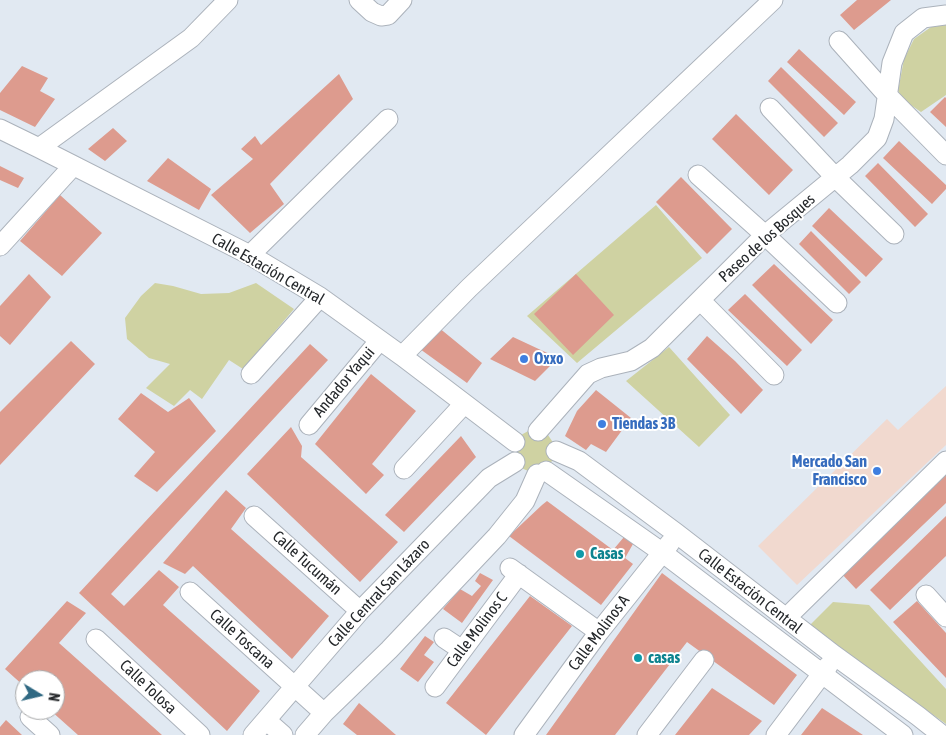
<!DOCTYPE html>
<html>
<head>
<meta charset="utf-8">
<style>
  body { margin:0 }
  #map { position:relative; width:946px; height:735px; overflow:hidden; background:#e1e9f2; font-family:"Asap Condensed",sans-serif }
  canvas { display:block }
  .north { position:absolute; left:15px; top:670px; width:50px; height:50px; box-sizing:border-box; background:#fff; border:1px solid #a8a9aa; border-radius:50%; rotate:99deg; font-size:14px; font-weight:700; line-height:20px; text-align:center; color:#25282b }
  .north::after { content:''; display:block; margin:auto; width:18px; height:22px; background:#306983; clip-path:polygon(50% 0,100% 100%,50% 72%,0 100%) }
</style>
</head>
<body>
<div id="map">
<canvas width="946" height="735"></canvas>
<div class="north">N</div>
</div>
<script>
const c = document.querySelector('canvas').getContext('2d');
c.lineJoin = 'round';
function fillPath(path, color) { c.fillStyle = color; c.fill(path, 'evenodd'); }
const poly = rows => new Path2D(rows.map(r => 'M' + r).join(''));
function strokePath(path, color, width, dash) { c.strokeStyle = color; c.lineWidth = width; c.lineCap = dash ? 'butt' : 'round'; c.setLineDash(dash || []); c.stroke(path); }
function write(font, color, halo, rows, align = 'center') {
  c.font = font + ' "Asap Condensed",sans-serif'; c.lineWidth = 4; c.setLineDash([]); c.textBaseline = 'middle'; c.strokeStyle = halo; c.fillStyle = color; for (const [text, x, y, turn = 0] of rows) {
    c.save(); c.translate(x, y); c.rotate((+turn || 0) * Math.PI / 180); c.textAlign = isNaN(turn) ? turn : align; if (halo) c.strokeText(text, 0, 0); c.fillText(text, 0, 0); c.restore();
  }
}
fillPath(poly([
  [946,386,946,445,797,585,758,546,887,419,898,430]
]), '#f1d9cf');
fillPath(poly([
  [946,25,946,95,921,112,905,101,898,91,904,59,914,39,931,27],
  [656,205,702,258,577,363,527,316],
  [155,283,173,286,201,294,229,293,256,283,294,309,243,369,229,360,202,399,190,390,174,406,146,388,170,364,149,358,127,339,125,318,141,296],
  [669,347,730,415,699,447,626,381],
  [530,430,548,435,554,444,555,456,550,464,535,474,519,467,514,459,514,445,521,435],
  [833,602,869,605,946,689,946,724,809,626]
]), '#cfd2a2');
fillPath(poly([
  [857,0,891,0,854,30,840,15],
  [799,49,856,102,844,115,787,62],
  [22,66,48,78,40,91,55,99,35,127,0,110,0,93],
  [781,67,838,123,824,137,768,81],
  [339,74,353,99,270,184,284,204,250,233,211,195,253,159,241,149,255,136,261,145],
  [945,97,946,98,946,127,930,112],
  [736,114,793,170,769,195,712,139],
  [113,128,127,141,105,161,88,149],
  [899,141,946,185,946,189,932,204,883,158],
  [168,158,211,189,199,210,147,181],
  [878,163,928,214,915,227,865,176],
  [0,166,24,178,18,188,0,180],
  [681,177,732,229,707,254,656,202],
  [60,195,102,233,62,276,20,241],
  [829,208,883,259,866,277,812,226],
  [811,231,861,282,849,294,799,244],
  [774,264,833,320,811,344,752,285],
  [29,274,51,297,10,345,0,336,0,306],
  [576,274,614,315,573,355,534,314],
  [745,294,802,350,787,366,728,310],
  [438,327,482,363,467,383,420,349],
  [707,336,735,361,763,390,741,414,687,359],
  [513,337,558,358,535,381,490,359],
  [71,341,95,364,0,465,0,412],
  [310,344,328,360,111,594,124,606,159,570,179,587,163,605,260,691,227,731,79,593],
  [371,374,416,411,372,464,384,475,366,494,315,444],
  [596,390,631,418,606,452,591,444,586,450,565,436,577,411],
  [141,393,168,412,189,398,216,431,157,492,134,476,155,452,118,419],
  [291,427,302,446,301,457,398,542,360,582,247,474],
  [461,436,476,457,404,532,385,515],
  [946,471,946,503,856,589,840,572],
  [226,490,246,508,231,529,329,616,292,659,193,566,185,574,163,563],
  [547,501,613,550,624,537,633,544,625,558,633,564,601,605,509,536,542,505],
  [946,516,946,556,890,610,870,590],
  [480,573,493,580,462,623,443,609,460,589,472,596,481,586,475,581],
  [662,573,797,675,774,705,687,642,615,735,546,735],
  [530,596,572,626,486,735,446,703],
  [67,601,86,613,59,643,162,735,78,735,50,710,55,710,55,680,25,680,25,687,5,669],
  [917,601,946,633,946,678,893,622],
  [425,636,434,642,424,655,434,662,418,682,400,669],
  [712,688,762,721,749,735,675,735],
  [359,703,396,735,357,735,343,724],
  [822,708,863,735,801,735],
  [6,720,22,735,0,735,0,727]
]), '#dd9b8e');
const minor = poly([
  [359,0,372,12,381,16,388,15,402,0],
  [839,41,888,96,946,155],
  [770,108,835,177,894,234],
  [0,129,39,148,250,255,320,297,402,356,515,442],
  [39,148,191,38,228,0],
  [698,175,765,235,837,303],
  [0,246,73,166],
  [250,255,388,119],
  [700,300,774,375],
  [402,356,469,288,773,0],
  [251,374,320,297],
  [309,425,380,340],
  [538,431,588,374,601,368,631,361,652,348,765,235,850,165,877,138,884,119,892,63,904,33,923,18,946,15],
  [556,451,579,461,676,533,834,655,918,716,942,735],
  [404,469,464,404],
  [546,471,663,553,903,735],
  [254,516,360,611],
  [510,568,599,632],
  [190,592,324,713],
  [926,595,946,617],
  [786,618,946,461],
  [444,638,462,650],
  [96,639,200,735],
  [435,687,519,574],
  [30,717,50,735],
  [266,720,283,735],
  [253,735,360,611,489,478,515,462],
  [305,735,324,713,389,650,497,536,525,501,537,474],
  [524,735,599,632,670,543],
  [647,735,704,660],
  [776,735,828,666]
]);
strokePath(minor, '#abb2bb', 21);
strokePath(minor, '#fff', 19);
for (const [x, y, r, color] of [
  [524,359,5,"#3f7fe0"],
  [602,424,5,"#3f7fe0"],
  [877,471,5,"#3f7fe0"],
  [580,554,5,"#0f9aa8"],
  [638,658,5,"#0f9aa8"]
]) { const dot = new Path2D(); dot.arc(x, y, r, 0, 2 * Math.PI); c.fillStyle = color; c.fill(dot); strokePath(dot, '#fff', 2); }
write('16px', '#25282b', '#fff', [
  ["Paseo de los Bosques",767,238,-42],
  ["Calle Estación Central",268,269,30],
  ["Andador Yaqui",344,382,-50],
  ["Calle Tucumán",307,563,42],
  ["Calle Estación Central",750,591,38],
  ["Calle Central San Lázaro",379,593,-47],
  ["Calle Molinos C",477,630,-53],
  ["Calle Molinos A",599,633,-53],
  ["Calle Toscana",242,639,42],
  ["Calle Tolosa",148,687,43]
]);
write('bold 16px', '#366cbe', '#fff', [
  ["Oxxo",534,359],
  ["Tiendas 3B",612,424],
  ["Mercado San",867,462,"right"],
  ["Francisco",867,480,"right"]
], 'left');
write('bold 16px', '#0d838f', '#fff', [
  ["Casas",590,554],
  ["casas",648,658]
], 'left');
</script>
</body>
</html>
